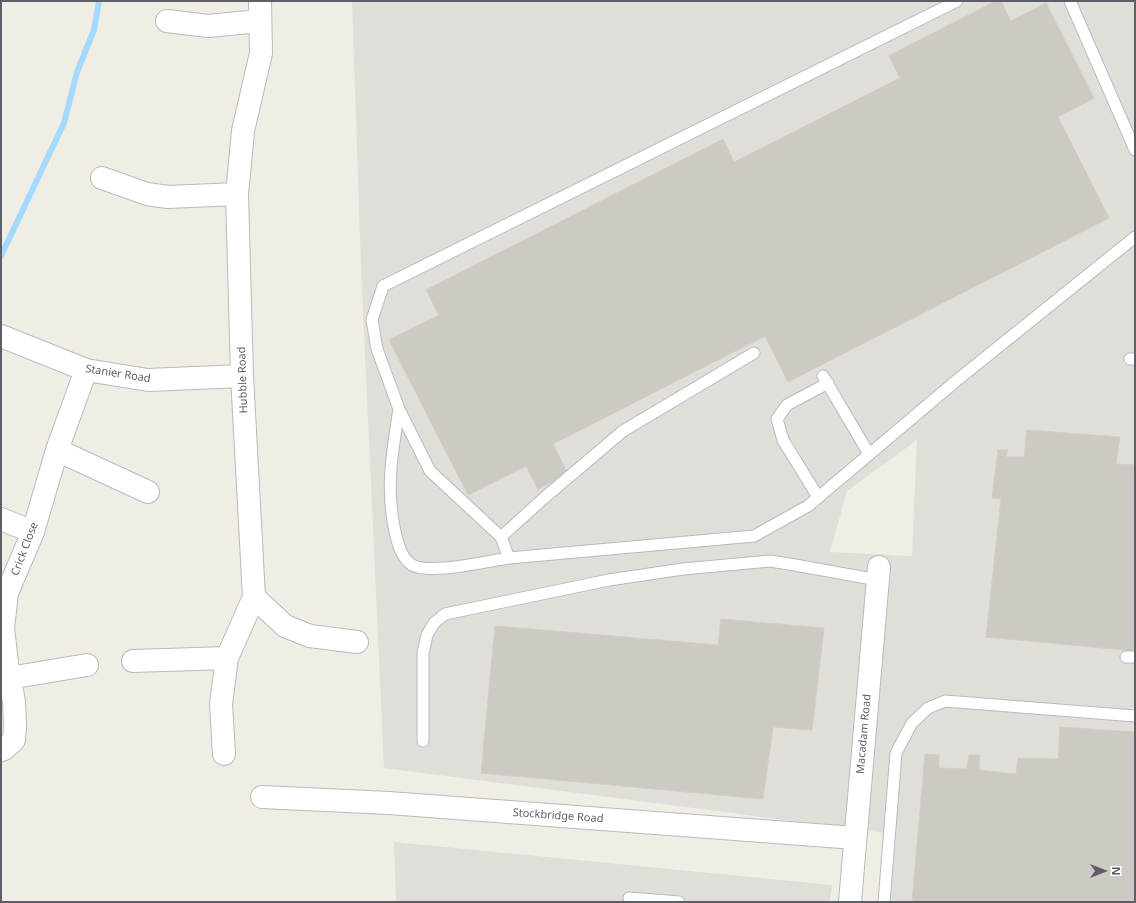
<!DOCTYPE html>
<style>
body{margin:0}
#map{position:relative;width:1136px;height:903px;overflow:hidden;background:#f0ede4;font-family:"Noto Sans",sans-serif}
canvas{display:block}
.frame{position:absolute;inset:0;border:2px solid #5c6066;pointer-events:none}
.north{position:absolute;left:1084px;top:851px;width:40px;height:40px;-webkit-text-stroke:3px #fff;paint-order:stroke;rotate:90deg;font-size:11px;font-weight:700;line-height:16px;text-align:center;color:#5c6066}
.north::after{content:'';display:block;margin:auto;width:14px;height:18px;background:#5c6066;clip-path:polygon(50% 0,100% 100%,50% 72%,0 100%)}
</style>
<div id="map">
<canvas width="1136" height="903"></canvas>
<div class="frame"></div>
<div class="north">N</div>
</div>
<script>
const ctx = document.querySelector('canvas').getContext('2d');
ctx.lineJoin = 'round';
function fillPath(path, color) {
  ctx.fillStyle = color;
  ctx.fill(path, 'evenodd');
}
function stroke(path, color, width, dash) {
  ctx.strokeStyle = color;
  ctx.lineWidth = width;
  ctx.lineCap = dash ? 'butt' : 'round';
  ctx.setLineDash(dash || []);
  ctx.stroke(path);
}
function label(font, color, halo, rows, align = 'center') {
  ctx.font = font + ' "Noto Sans",sans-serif';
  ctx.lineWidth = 4;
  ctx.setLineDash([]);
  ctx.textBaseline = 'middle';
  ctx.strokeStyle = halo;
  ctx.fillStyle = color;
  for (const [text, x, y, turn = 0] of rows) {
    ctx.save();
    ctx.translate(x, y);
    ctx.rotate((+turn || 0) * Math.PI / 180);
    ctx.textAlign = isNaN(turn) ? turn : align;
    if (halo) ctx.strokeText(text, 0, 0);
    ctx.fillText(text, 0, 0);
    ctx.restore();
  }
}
const industrial = new Path2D(`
 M352,1H1135V902H879L886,833L384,768L361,266ZM917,440L912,556L830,552L847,491Z
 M394,842L832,885L830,902H396Z`);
const stream = new Path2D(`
 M1,256L64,123L77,72L94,30L99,1`);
const building = new Path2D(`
 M996,1H1001L1011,21L1046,3L1094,98L1058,117L1109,218L788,382L765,336L553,444L568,474L538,489L526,466L468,495L389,340L439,315L426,290L723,139L734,162L900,78L889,56Z
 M1027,430L1120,437L1116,464L1135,465V651L986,637L1001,499L992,498L998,450H1008L1006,457H1024Z
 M721,619L824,628L812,730L773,727L763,799L481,773L495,626L718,645Z
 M1060,727L1135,732V902H912L925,754L939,755V768L967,769L969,755H980L979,770L1016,774L1018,758L1058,759Z`);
const lane = new Path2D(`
 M1070,1L1135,150
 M754,353L623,431L544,498L501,537L509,558L754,536L808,506L956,381L1135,237
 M1130,359H1135
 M823,376L869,454
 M399,409C392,453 385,491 396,536C399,547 402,558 412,565C430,575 488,561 509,558
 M818,497L783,440L777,419L787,405L828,383
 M501,537L430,471L399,409L377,349L372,320L383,286L957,1
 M1126,657H1135
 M423,741V653L427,635L434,623L445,614L609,580L683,569L770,561L795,565L878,580
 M629,898L679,902
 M884,902L896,753L912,723L928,708L945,701L1135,716`);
const street = new Path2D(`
 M167,21L208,26L260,21
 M102,178L147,194L168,197L237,194
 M1,336L86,370L148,380L242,376
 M57,450L148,492
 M1,519L33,532
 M254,597L285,626L310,636L357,642
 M133,661L227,658
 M9,678L87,665
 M1,750L4,749L14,740L15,726L14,702L7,663L3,628L7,593L33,532L57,450L86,370
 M224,754L221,704L227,658L254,597L242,376L237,194L243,131L261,53L260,1
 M262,797L389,803L855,838
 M850,902L879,567`);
const streetNames = [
 ["Stanier Road",118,374,9],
 ["Hubble Road",243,380,-92],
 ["Crick Close",25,549,-69],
 ["Macadam Road",864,734,-85],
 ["Stockbridge Road",558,816,4]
];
fillPath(industrial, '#e0ded8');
stroke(stream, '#a4daff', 6);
fillPath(building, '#cdc9c3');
stroke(building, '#d5cec1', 1);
stroke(lane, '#b6babf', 13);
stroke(street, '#b6babf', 24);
stroke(lane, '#fff', 11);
stroke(street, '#fff', 22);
label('11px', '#5c6066', '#fff', streetNames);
</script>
